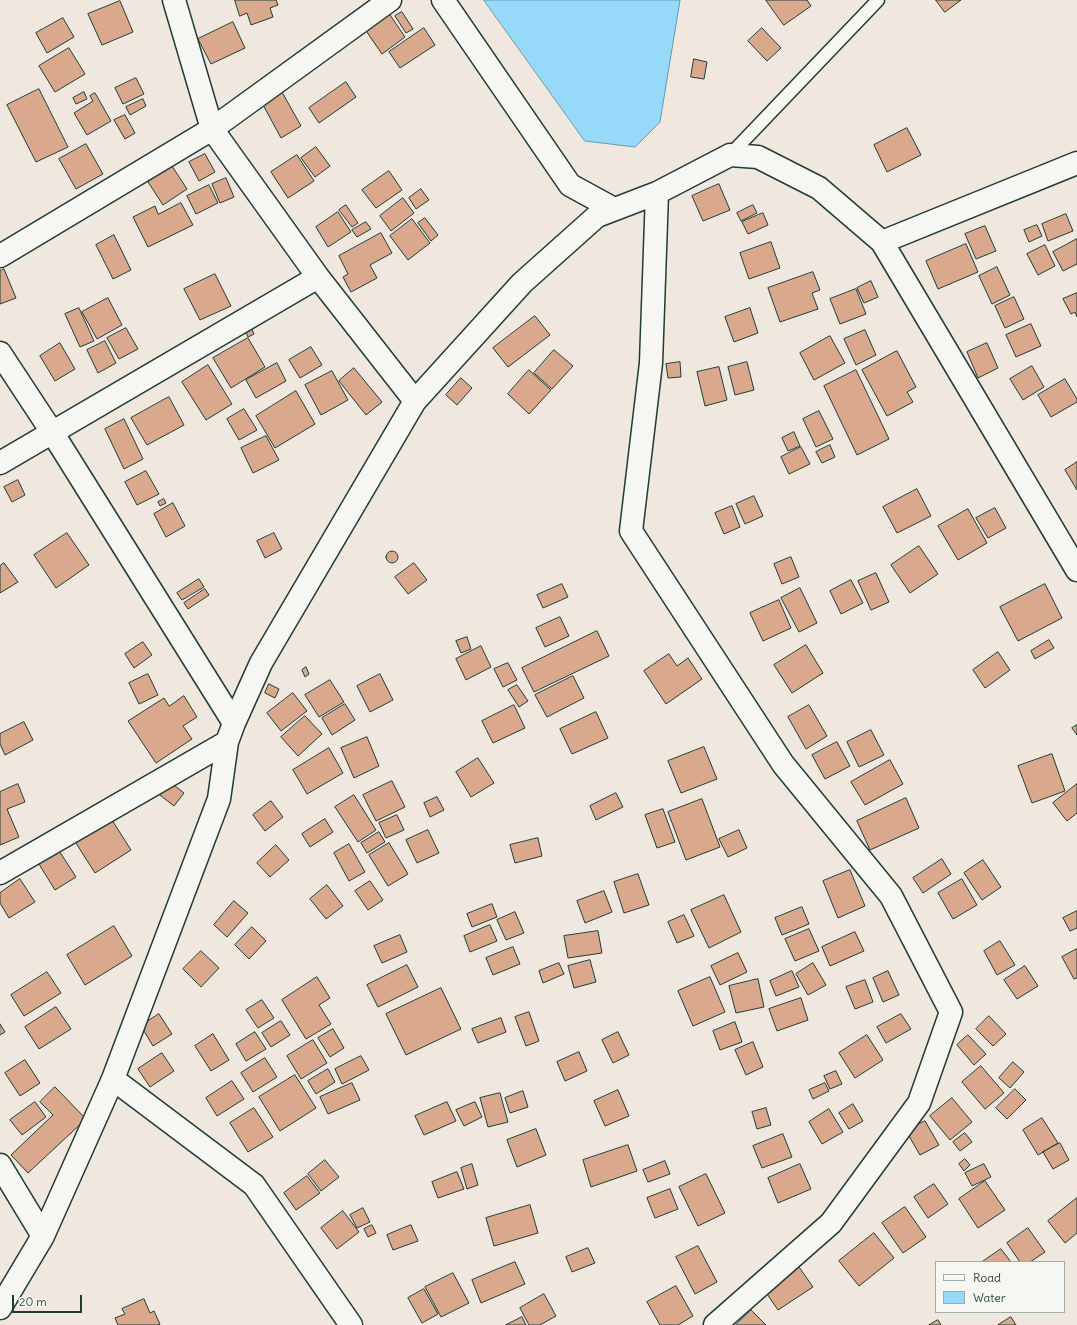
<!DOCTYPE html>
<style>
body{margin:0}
#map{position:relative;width:1077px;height:1325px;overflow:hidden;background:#f0e7de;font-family:Delius,sans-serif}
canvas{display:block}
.legend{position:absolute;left:935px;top:1261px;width:130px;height:52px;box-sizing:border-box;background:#f6f6f2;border:1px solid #a0aca6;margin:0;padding:5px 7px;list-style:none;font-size:12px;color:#1f3d34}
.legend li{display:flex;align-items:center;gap:8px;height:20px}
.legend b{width:20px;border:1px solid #a0aca6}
.scale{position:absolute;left:12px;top:1295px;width:70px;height:18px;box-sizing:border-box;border:2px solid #1f3d34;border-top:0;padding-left:5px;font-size:12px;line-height:14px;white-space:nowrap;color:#1f3d34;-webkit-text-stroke:3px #f6f6f2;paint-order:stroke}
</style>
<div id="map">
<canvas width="1077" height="1325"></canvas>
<ul class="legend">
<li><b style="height:5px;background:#f6f6f2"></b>Road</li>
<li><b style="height:11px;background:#96d9f8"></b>Water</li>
</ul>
<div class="scale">20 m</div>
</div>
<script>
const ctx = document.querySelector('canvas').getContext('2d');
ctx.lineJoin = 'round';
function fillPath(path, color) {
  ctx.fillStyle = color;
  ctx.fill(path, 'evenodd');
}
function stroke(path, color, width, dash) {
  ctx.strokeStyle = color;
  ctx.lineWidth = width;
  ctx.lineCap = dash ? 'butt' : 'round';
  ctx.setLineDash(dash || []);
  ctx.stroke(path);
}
const water = new Path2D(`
 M484,0H680L660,122L635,147L585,141Z`);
const building = new Path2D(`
 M235,0H276L278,5L270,8L273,17L251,25L247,13L240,16Z
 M766,0H807L811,6L784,25Z
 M936,0H961L945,12Z
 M120,1L133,32L102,45L88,14Z
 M386,9L405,37L382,54L362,25Z
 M402,12L413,29L406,33L395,16Z
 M63,18L74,37L47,53L36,33Z
 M233,22L245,48L211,64L198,39Z
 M424,28L435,45L400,68L389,52Z
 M762,28L781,48L767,61L748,41Z
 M69,48L85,74L55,92L39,66Z
 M694,59L707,62L704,79L691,77Z
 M136,78L144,94L123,104L115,88Z
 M346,82L356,97L319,123L309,108Z
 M39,89L68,147L36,162L7,105Z
 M84,92L87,99L76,104L73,98Z
 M282,92L301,126L281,138L262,103Z
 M95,93L111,121L87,135L74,113L93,101L90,96Z
 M143,99L146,106L130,115L126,107Z
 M125,115L135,133L125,139L114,120Z
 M907,128L921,155L887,172L874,145Z
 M86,144L103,174L76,189L59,159Z
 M316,147L330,166L315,177L301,158Z
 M205,154L215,172L199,181L189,162Z
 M297,155L314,181L288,198L271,172Z
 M172,166L187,189L163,205L148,182Z
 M389,171L402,190L376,208L362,190Z
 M226,178L234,197L220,203L212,184Z
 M719,184L730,210L703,221L692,196Z
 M209,185L218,203L196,214L187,196Z
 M421,189L429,200L416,209L409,198Z
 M403,198L414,213L391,231L380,216Z
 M181,203L193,225L148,247L133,217L155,206L158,214Z
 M346,205L358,223L352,227L339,210Z
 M753,205L757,213L741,221L737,213Z
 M338,212L351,232L328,247L316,227Z
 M763,213L768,225L748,234L742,222Z
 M1066,214L1073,231L1048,241L1042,224Z
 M425,218L438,235L431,241L418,223Z
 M412,219L430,243L408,260L390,236Z
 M366,222L371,229L357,237L352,230Z
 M1037,225L1042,236L1029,242L1024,230Z
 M985,226L996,251L976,259L965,234Z
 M381,233L392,253L370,265L377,278L351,292L343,277L348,274L339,256Z
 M114,235L131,270L113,279L96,245Z
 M1077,239V264L1063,271L1053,252Z
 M771,242L780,268L749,279L740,253Z
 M966,244L978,272L938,289L926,261Z
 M1045,245L1055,266L1038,275L1027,254Z
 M997,267L1010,295L992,304L979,276Z
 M4,269L16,298L0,304V271Z
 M813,272L820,290L812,293L818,309L780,322L768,288Z
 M215,274L231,306L200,320L184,289Z
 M871,281L878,297L864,303L857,288Z
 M856,289L866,314L840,324L830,299Z
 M1077,293V317L1075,312L1071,314L1063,299Z
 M1014,297L1024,319L1005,328L995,306Z
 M108,298L122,325L97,339L82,312Z
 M79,308L94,341L80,347L65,314Z
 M750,308L758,333L734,342L725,317Z
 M535,316L550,335L508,367L493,348Z
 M249,323L254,334L248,337L243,326Z
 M1031,324L1041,346L1016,357L1006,335Z
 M126,328L138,349L119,359L107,338Z
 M865,330L876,355L856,365L844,339Z
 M830,336L845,363L814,380L800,353Z
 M248,338L265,367L231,388L213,358Z
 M105,341L116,363L98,373L87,350Z
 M60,343L75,369L55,381L40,356Z
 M987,343L998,368L978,378L967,352Z
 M311,347L322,365L300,378L289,360Z
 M554,350L573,366L552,389L534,373Z
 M897,351L916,387L907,392L913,402L887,416L862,370Z
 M680,362L681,377L668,378L666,364Z
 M747,362L754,390L735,395L728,367Z
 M277,363L286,381L256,398L246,380Z
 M208,365L232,404L206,420L182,382Z
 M1032,366L1044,387L1023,400L1010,379Z
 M719,367L727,400L705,406L697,372Z
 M354,368L382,402L366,415L339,381Z
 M529,370L551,390L529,414L508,394Z
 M856,370L889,439L857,455L824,386Z
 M332,371L348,400L321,415L305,385Z
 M461,378L472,388L457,405L446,395Z
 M1065,379L1077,399V402L1051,417L1038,395Z
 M296,391L315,424L275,448L256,416Z
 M169,397L184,425L147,445L131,418Z
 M244,409L257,430L239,440L227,419Z
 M819,411L833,439L816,447L803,419Z
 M124,419L143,459L124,469L105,429Z
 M794,432L800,446L788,451L782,438Z
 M266,436L279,460L253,473L241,448Z
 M830,445L835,457L822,463L816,452Z
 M801,447L810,464L789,474L781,457Z
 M1077,462V490L1065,470Z
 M146,471L159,494L137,505L125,482Z
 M18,480L25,495L12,502L4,487Z
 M917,489L931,516L897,533L883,507Z
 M754,496L763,516L745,524L736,504Z
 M164,499L166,503L160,506L158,502Z
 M173,503L185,526L166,537L154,514Z
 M732,506L740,527L724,534L715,513Z
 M995,508L1006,528L988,538L976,518Z
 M968,509L987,543L958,560L938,526Z
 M67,533L89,565L56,588L34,555Z
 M274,533L282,549L265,558L257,541Z
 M919,546L938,574L910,593L891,565Z
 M386 557a6 6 0 1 1 12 0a6 6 0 1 1-12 0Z
 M791,557L799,577L782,584L774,564Z
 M4,563L18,582L0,593V566Z
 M414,563L427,580L408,594L395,577Z
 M876,573L889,602L871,610L858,581Z
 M199,579L204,587L182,600L177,593Z
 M851,580L863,603L841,614L830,591Z
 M562,584L568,597L543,608L537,595Z
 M1045,584L1062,618L1018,641L1000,607Z
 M800,588L817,623L799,632L781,598Z
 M205,589L209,595L188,609L184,603Z
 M779,600L791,628L763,641L750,613Z
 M560,617L569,636L545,647L536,628Z
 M597,631L609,656L534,692L522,668Z
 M467,637L471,649L461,653L456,641Z
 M1049,640L1054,648L1035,659L1031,651Z
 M143,642L152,655L134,668L125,654Z
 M806,645L823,673L792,693L774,665Z
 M481,646L491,667L466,680L456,659Z
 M998,652L1010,670L985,688L973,670Z
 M669,654L677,666L688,658L702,679L666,704L644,671Z
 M508,663L517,680L503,687L494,669Z
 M306,667L309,674L305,677L302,670Z
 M148,674L158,695L139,704L129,683Z
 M380,674L393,700L370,712L357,686Z
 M573,676L584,698L547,717L535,695Z
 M330,680L344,702L319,717L305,695Z
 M269,684L279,689L275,698L265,693Z
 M517,685L528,701L519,707L508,690Z
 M293,693L307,711L281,731L267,713Z
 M184,696L197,717L183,726L192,739L156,763L128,721L164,698L169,706Z
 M345,704L355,720L332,735L322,718Z
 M514,705L525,728L493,743L482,721Z
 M809,705L827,736L806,749L788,717Z
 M596,712L608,738L572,754L560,729Z
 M305,716L322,734L298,756L281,737Z
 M24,722L33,740L5,755L0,744V734Z
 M1077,725V735L1072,728Z
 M871,730L884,755L859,767L847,742Z
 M367,737L379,766L354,778L341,748Z
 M837,742L850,766L825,779L812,755Z
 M704,747L717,779L681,793L668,761Z
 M329,748L343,773L307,794L293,770Z
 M1052,754L1065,791L1032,803L1018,766Z
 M478,758L494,783L471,797L456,772Z
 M890,760L903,784L865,805L851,782Z
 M166,779L184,793L174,806L156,792Z
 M392,781L405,807L376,821L363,795Z
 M18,784L25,802L7,809L19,837L0,845V792Z
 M1077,784V813L1067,821L1053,803Z
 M616,793L623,807L596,820L590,806Z
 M354,795L376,830L358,842L335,807Z
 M437,797L444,810L430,817L424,803Z
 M906,798L919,828L870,850L857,821Z
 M702,799L720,847L686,860L668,812Z
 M271,801L283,817L265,831L253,815Z
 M663,809L675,842L657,848L645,815Z
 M397,815L404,830L386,838L379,823Z
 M110,817L131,850L95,873L74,840Z
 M325,819L333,832L310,847L302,834Z
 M428,830L439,853L417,863L406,840Z
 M739,830L747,848L728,857L719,839Z
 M379,832L385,842L367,853L361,843Z
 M538,838L542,856L515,863L510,845Z
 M54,843L76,877L55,890L34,856Z
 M389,843L408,874L388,886L369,855Z
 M349,844L365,872L349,881L334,853Z
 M276,845L289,860L270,877L257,863Z
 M942,859L951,874L923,893L913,878Z
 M983,860L1001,887L982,900L964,873Z
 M850,870L865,906L838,918L823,881Z
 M638,874L649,905L624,913L614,882Z
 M20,879L35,902L9,918L0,903V893Z
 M962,879L977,905L953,919L938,893Z
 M370,881L383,900L368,910L355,891Z
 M327,885L343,906L326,919L310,899Z
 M604,891L612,912L585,923L577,901Z
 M724,895L741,932L709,948L691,910Z
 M234,901L248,913L227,937L214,925Z
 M492,904L497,917L472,927L467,914Z
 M802,907L809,924L782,935L775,918Z
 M1077,911V928L1070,931L1063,918Z
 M515,912L524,933L506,940L497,920Z
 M684,915L694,936L677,943L668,922Z
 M490,925L497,941L470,952L464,936Z
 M114,926L132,956L85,985L67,955Z
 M252,927L266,941L249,959L235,945Z
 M809,929L819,951L795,961L785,939Z
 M598,931L602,953L568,958L564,936Z
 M855,932L864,951L830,966L822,947Z
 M400,935L407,952L382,963L374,946Z
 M1000,941L1015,965L997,975L984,951Z
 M513,947L520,964L493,975L486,958Z
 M1077,949V978L1074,979L1062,957Z
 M201,951L219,968L201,987L183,969Z
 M738,953L747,972L720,985L711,966Z
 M590,960L596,982L574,988L568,966Z
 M559,963L564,974L543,983L539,971Z
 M813,963L826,985L808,995L796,974Z
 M407,965L418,987L378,1007L367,985Z
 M1025,966L1038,986L1017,999L1004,980Z
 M792,971L799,987L776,996L770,981Z
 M888,971L899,995L883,1002L873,978Z
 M47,972L61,993L24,1016L11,995Z
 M317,977L330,998L319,1005L331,1024L306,1039L282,1000Z
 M710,977L725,1012L693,1026L678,991Z
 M758,979L764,1007L736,1013L729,986Z
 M865,980L873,1002L855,1009L846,987Z
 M441,988L461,1029L406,1055L386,1014Z
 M801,998L808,1020L777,1031L769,1009Z
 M262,1000L274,1018L258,1028L246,1010Z
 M56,1007L71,1029L39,1049L25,1027Z
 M529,1012L539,1041L526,1046L515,1017Z
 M159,1014L172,1034L153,1046L141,1026Z
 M901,1014L911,1029L886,1043L877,1027Z
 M989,1016L1006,1034L993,1046L976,1029Z
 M501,1018L506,1032L478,1043L472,1029Z
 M281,1021L290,1035L271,1047L262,1033Z
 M735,1022L742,1042L720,1050L713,1031Z
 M0,1024L5,1032L0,1035Z
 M333,1029L344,1048L330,1057L318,1038Z
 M255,1032L266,1049L246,1061L236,1044Z
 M618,1032L629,1055L613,1063L602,1040Z
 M213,1034L229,1060L211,1071L195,1046Z
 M867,1035L883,1060L855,1078L839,1053Z
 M968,1035L986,1054L974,1065L957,1045Z
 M313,1040L327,1063L301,1079L287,1056Z
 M753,1042L763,1067L746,1075L735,1050Z
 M579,1052L587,1071L565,1081L557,1062Z
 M162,1053L174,1071L150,1087L138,1069Z
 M361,1056L369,1070L342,1084L335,1069Z
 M265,1058L277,1077L253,1092L241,1073Z
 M25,1060L40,1083L20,1096L5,1073Z
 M1013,1062L1024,1072L1010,1088L999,1078Z
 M981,1066L1004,1093L985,1109L962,1082Z
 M328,1069L335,1082L316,1094L308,1081Z
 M836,1071L842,1084L830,1089L824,1076Z
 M295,1075L316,1108L280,1131L259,1097Z
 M232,1081L244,1099L217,1116L206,1098Z
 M352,1083L360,1100L328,1114L320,1097Z
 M825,1083L829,1091L813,1099L809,1090Z
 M55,1087L86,1119L28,1173L11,1155L53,1115L40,1102Z
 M1015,1089L1026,1100L1007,1119L996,1108Z
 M618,1090L629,1116L605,1126L594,1101Z
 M523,1091L528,1107L510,1113L505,1098Z
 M500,1093L508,1122L488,1127L480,1098Z
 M952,1098L972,1122L950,1140L930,1116Z
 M35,1102L46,1117L22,1135L10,1120Z
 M447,1102L456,1121L424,1135L415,1116Z
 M475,1102L482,1117L464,1126L456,1110Z
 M853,1104L863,1121L849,1129L839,1113Z
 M254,1108L273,1137L248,1152L230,1123Z
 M766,1108L771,1125L757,1129L752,1112Z
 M829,1109L843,1132L822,1144L809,1122Z
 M1042,1118L1058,1143L1038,1155L1023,1130Z
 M925,1121L939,1145L920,1155L906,1131Z
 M536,1129L546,1155L517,1167L507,1140Z
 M965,1133L972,1142L960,1151L953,1142Z
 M783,1134L792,1157L762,1168L753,1146Z
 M1060,1143L1069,1160L1053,1169L1043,1152Z
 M628,1145L637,1171L591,1187L583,1160Z
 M965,1159L970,1165L964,1171L959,1164Z
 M325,1160L339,1177L321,1191L308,1174Z
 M665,1161L670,1174L648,1182L643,1170Z
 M472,1164L478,1185L467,1189L461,1168Z
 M800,1164L811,1189L778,1203L768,1178Z
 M984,1164L991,1177L972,1186L965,1173Z
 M457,1172L464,1189L438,1198L432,1182Z
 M706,1174L725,1213L698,1226L679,1187Z
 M307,1176L320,1193L296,1210L284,1193Z
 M985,1181L1005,1210L978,1228L959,1199Z
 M934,1184L948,1204L928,1218L914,1197Z
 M670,1189L678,1209L655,1218L647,1198Z
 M1077,1198V1233L1065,1243L1048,1221Z
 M530,1205L538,1233L494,1246L486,1218Z
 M905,1207L926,1237L903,1253L882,1223Z
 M363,1208L370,1222L357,1228L350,1215Z
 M343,1211L359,1232L337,1249L321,1228Z
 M372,1225L376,1233L368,1237L364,1229Z
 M411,1225L418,1241L393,1250L387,1235Z
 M1028,1228L1045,1252L1030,1262H1020L1007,1243Z
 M874,1233L894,1258L859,1286L839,1261Z
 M698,1246L717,1282L695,1294L676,1257Z
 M588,1248L595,1263L572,1272L566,1257Z
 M1001,1249L1011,1262H982Z
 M515,1262L525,1284L481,1303L472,1280Z
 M799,1267L813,1287L778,1310L765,1291Z
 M453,1273L469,1303L441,1317L425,1287Z
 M676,1286L693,1316L678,1325H660L647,1302Z
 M424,1289L438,1314L422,1323L408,1298Z
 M544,1294L556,1316L540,1325H529L520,1308Z
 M144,1299L150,1313L154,1311L160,1324L157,1325H118L115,1318L125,1314L122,1309Z
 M751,1310L766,1325H736Z
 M522,1317L526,1325H506Z
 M1011,1317L1016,1325H998Z
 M938,1320L941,1325H929Z`);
const service = new Path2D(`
 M730,155L878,0`);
const minor = new Path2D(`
 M174,0L212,129L318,277L415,401
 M443,0L570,185L614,209
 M657,193L651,363L631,531L783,764L891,896L951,1012L919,1103L831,1223L715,1325
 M882,242L1077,163
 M0,256L212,129L390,0
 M0,353L52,432L234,723
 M0,463L318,277
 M0,873L227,742
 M113,1079L254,1185L351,1325
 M0,1165L43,1236
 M0,1308L43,1236L113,1079L219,799L227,742L234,723L261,663L415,401L522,283L597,216L657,193L730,155L758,157L819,188L882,242L1077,570`);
fillPath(water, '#96d9f8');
stroke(water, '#669baa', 1);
fillPath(building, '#daa98d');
stroke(building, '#1f3d34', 1);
stroke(service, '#1f3d34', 15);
stroke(minor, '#1f3d34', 25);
stroke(service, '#f6f6f2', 12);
stroke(minor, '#f6f6f2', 22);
</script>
